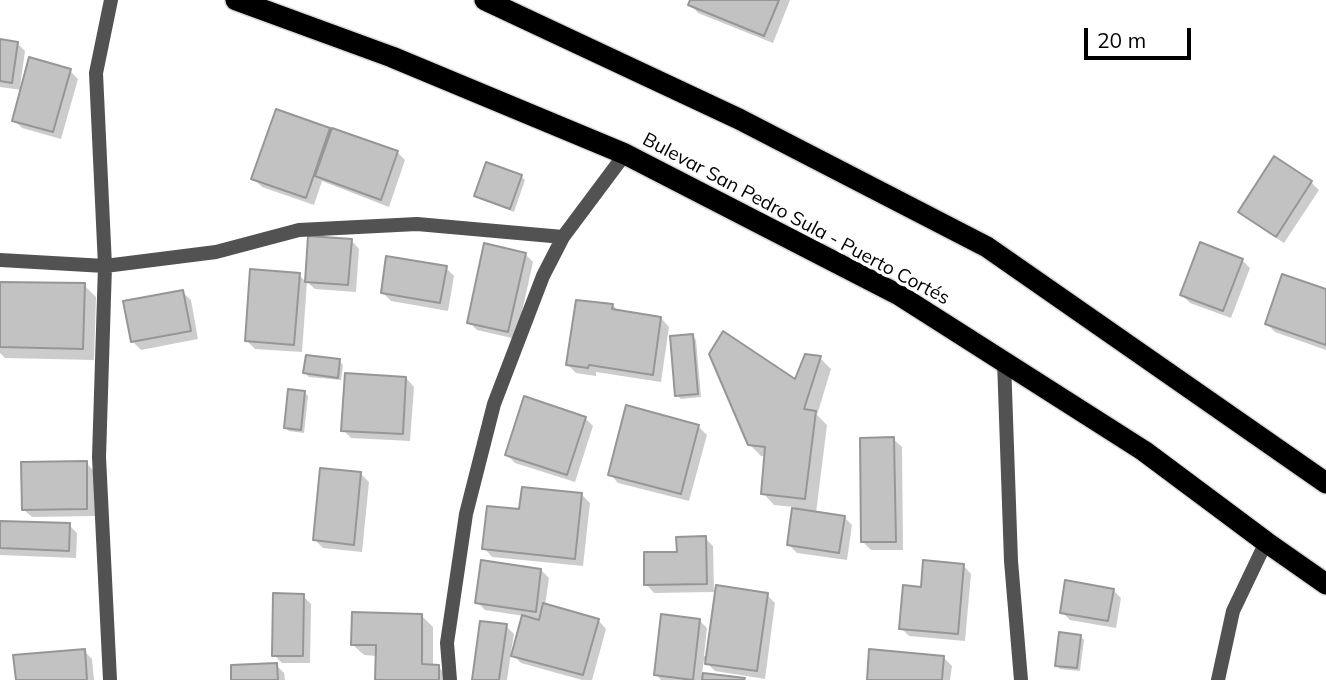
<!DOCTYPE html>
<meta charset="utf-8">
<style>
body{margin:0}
#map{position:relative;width:1326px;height:680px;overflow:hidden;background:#fff;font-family:Mulish,sans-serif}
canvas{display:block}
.scale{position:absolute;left:1084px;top:28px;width:107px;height:32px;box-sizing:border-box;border:4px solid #000;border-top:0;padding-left:9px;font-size:21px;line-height:24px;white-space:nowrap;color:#000;-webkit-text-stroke:5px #fff;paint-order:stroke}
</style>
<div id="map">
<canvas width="1326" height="680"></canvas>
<div class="scale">20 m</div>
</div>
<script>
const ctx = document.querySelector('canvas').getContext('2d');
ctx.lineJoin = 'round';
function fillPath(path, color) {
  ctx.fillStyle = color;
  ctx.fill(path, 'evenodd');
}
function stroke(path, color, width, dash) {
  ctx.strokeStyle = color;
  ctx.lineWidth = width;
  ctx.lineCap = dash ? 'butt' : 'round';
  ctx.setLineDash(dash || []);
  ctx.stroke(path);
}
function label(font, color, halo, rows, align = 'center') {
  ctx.font = font + ' Mulish,sans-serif';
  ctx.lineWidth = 7;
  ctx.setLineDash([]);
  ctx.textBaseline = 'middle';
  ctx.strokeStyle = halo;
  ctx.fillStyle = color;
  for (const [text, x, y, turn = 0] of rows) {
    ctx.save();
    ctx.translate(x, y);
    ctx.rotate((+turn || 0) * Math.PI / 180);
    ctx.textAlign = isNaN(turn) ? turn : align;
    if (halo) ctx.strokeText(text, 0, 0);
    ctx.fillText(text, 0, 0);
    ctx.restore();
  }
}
const shadow = new Path2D(`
 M692,0H790L773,43L698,13L690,4Z
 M0,41L17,43L25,51L20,87L70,71L78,79L61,139L22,128L14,120L22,90L0,87Z
 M329,130L332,133L397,152L405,160L389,207L322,181L314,205L262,187L254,179Z
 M521,176L525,180L514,212L480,199L476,196Z
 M1311,182L1319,190L1284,243L1249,220L1240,211Z
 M351,240L359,249L356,292L315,289L307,282L302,352L255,349L247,341L299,275L306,282Z
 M525,254L533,262L516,339L477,330L469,322Z
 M1242,260L1250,268L1231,318L1190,303L1182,295Z
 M446,268L454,276L448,311L391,301L383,293Z
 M0,283L84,285L96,297L94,360L5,358L0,353Z
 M1326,291V350L1275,332L1267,324Z
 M182,292L191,300L198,339L141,350L133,342Z
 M613,305L619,312L661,318L669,327L661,382L596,372V376L576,373L568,365Z
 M693,336L696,340L701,397L681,399L677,395Z
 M820,358L831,369L817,415L827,425L816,513L844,517L852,525L847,560L797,553L789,545L794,507L774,505L763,493L766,456H761L749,444L796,381Z
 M339,361L343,365L341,380L309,377L305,373Z
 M406,378L414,387L410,441L351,438L343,430Z
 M305,393L308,396L304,433L289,431L285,428Z
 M585,418L593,426L575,482L515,463L507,455Z
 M698,426L707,435L689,501L618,483L610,474Z
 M893,439L902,447L903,550H871L863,542Z
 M86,463L94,471L95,516L32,517L23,509Z
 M360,473L369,482L362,552L323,548L315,540Z
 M582,495L590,503L583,566L492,557L484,548L520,511Z
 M0,522L69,525L77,533L76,558L0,555Z
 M705,538L713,546L714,592L654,593L646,584Z
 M963,565L971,574L965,641L909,636L901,628Z
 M541,570L549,578L545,606L598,620L606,629L592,680H582L521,663L511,653L507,680H474L506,626L514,634L511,652H514L524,616L485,610L477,602Z
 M1113,590L1121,598L1116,628L1070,620L1062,612Z
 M767,595L775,603L765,679L715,671L704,660L702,674L743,680H661L656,674L699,620L707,628L704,656H707Z
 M303,596L311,604L310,663H282L274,655Z
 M422,616L433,627V666H438L450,680H377V656L364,655L352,644Z
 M1080,636L1084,640L1080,671L1060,669L1057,665Z
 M84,651L92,659L94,680H17Z
 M944,658L952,666L950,680H868Z
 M276,665L284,673L285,680H233Z`);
const building = new Path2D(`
 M690,0H779L764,36L688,5Z
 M0,39L18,42L12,83L0,81Z
 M29,57L71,69L53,132L12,121Z
 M276,109L330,128L306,198L251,179Z
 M332,128L398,151L381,200L315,176Z
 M1274,156L1312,181L1276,237L1238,212Z
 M486,162L522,175L510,209L474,196Z
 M308,236L352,239L348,285L305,282Z
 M1200,242L1243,259L1223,311L1180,295Z
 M484,243L526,253L508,332L467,323Z
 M386,256L447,266L440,303L381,293Z
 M250,269L300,273L294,345L245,341Z
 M1282,274L1326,289V345L1265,324Z
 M0,282L85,283L83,349L0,347Z
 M183,290L191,331L131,342L123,301Z
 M576,300L613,304L612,309L661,317L653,375L589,365L588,368L566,365Z
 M723,331L795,379L805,354L821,356L804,409L816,411L805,499L761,494L765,447L748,445L709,354Z
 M693,334L698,394L675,396L670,336Z
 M306,355L340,359L338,378L303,373Z
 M345,373L406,377L403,434L341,431Z
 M288,389L305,391L301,430L284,428Z
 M524,396L586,417L567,475L505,455Z
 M626,405L699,425L681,494L608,475Z
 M894,437L896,542H861L860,438Z
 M87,461V509L22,510L21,462Z
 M320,468L361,472L354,545L313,540Z
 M522,487L582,493L575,559L482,549L487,506L519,509Z
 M792,508L845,516L839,553L787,545Z
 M0,521L70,523L69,551L0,548Z
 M706,536L707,584L644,585V552H677L676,537Z
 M481,560L541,569L536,612L475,603Z
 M923,560L964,564L958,634L899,629L903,585L921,587Z
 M1065,580L1114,589L1108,621L1060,613Z
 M716,585L768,593L757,671L705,664Z
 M273,593L304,594L303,656H272Z
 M543,603L599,619L583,675L511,656L522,615L539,620Z
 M352,612L422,614V664L439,665V680H375L376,645H351Z
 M661,614L700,619L693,680L654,675Z
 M480,621L507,624L499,680H472Z
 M1059,632L1081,635L1077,668L1055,666Z
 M85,649L87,680H16L13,655Z
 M869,649L944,656L942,680H867Z
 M277,663L278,680H231V665Z
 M703,673L745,678L744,680H702Z`);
const street = new Path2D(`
 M0,260L105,266L216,252L299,230L417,224L563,237
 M1004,361L1011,561L1021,680
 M110,680L99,457L105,266L96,73L111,0
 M450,680L447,643L466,514L494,404L543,276L563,237L625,154
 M1218,680L1233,611L1266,542`);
const highway = new Path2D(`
 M236,0L392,57L625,154L899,295L1144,451L1266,542L1326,584
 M485,0L739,119L987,247L1326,483`);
const streetNames = [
 ["Bulevar San Pedro Sula - Puerto Cortés",796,219,28]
];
fillPath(shadow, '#0003');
fillPath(building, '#c2c2c2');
stroke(building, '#969696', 2);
stroke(highway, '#dbdbdb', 24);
stroke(street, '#525252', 14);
stroke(highway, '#000', 21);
label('19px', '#000', '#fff', streetNames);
</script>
